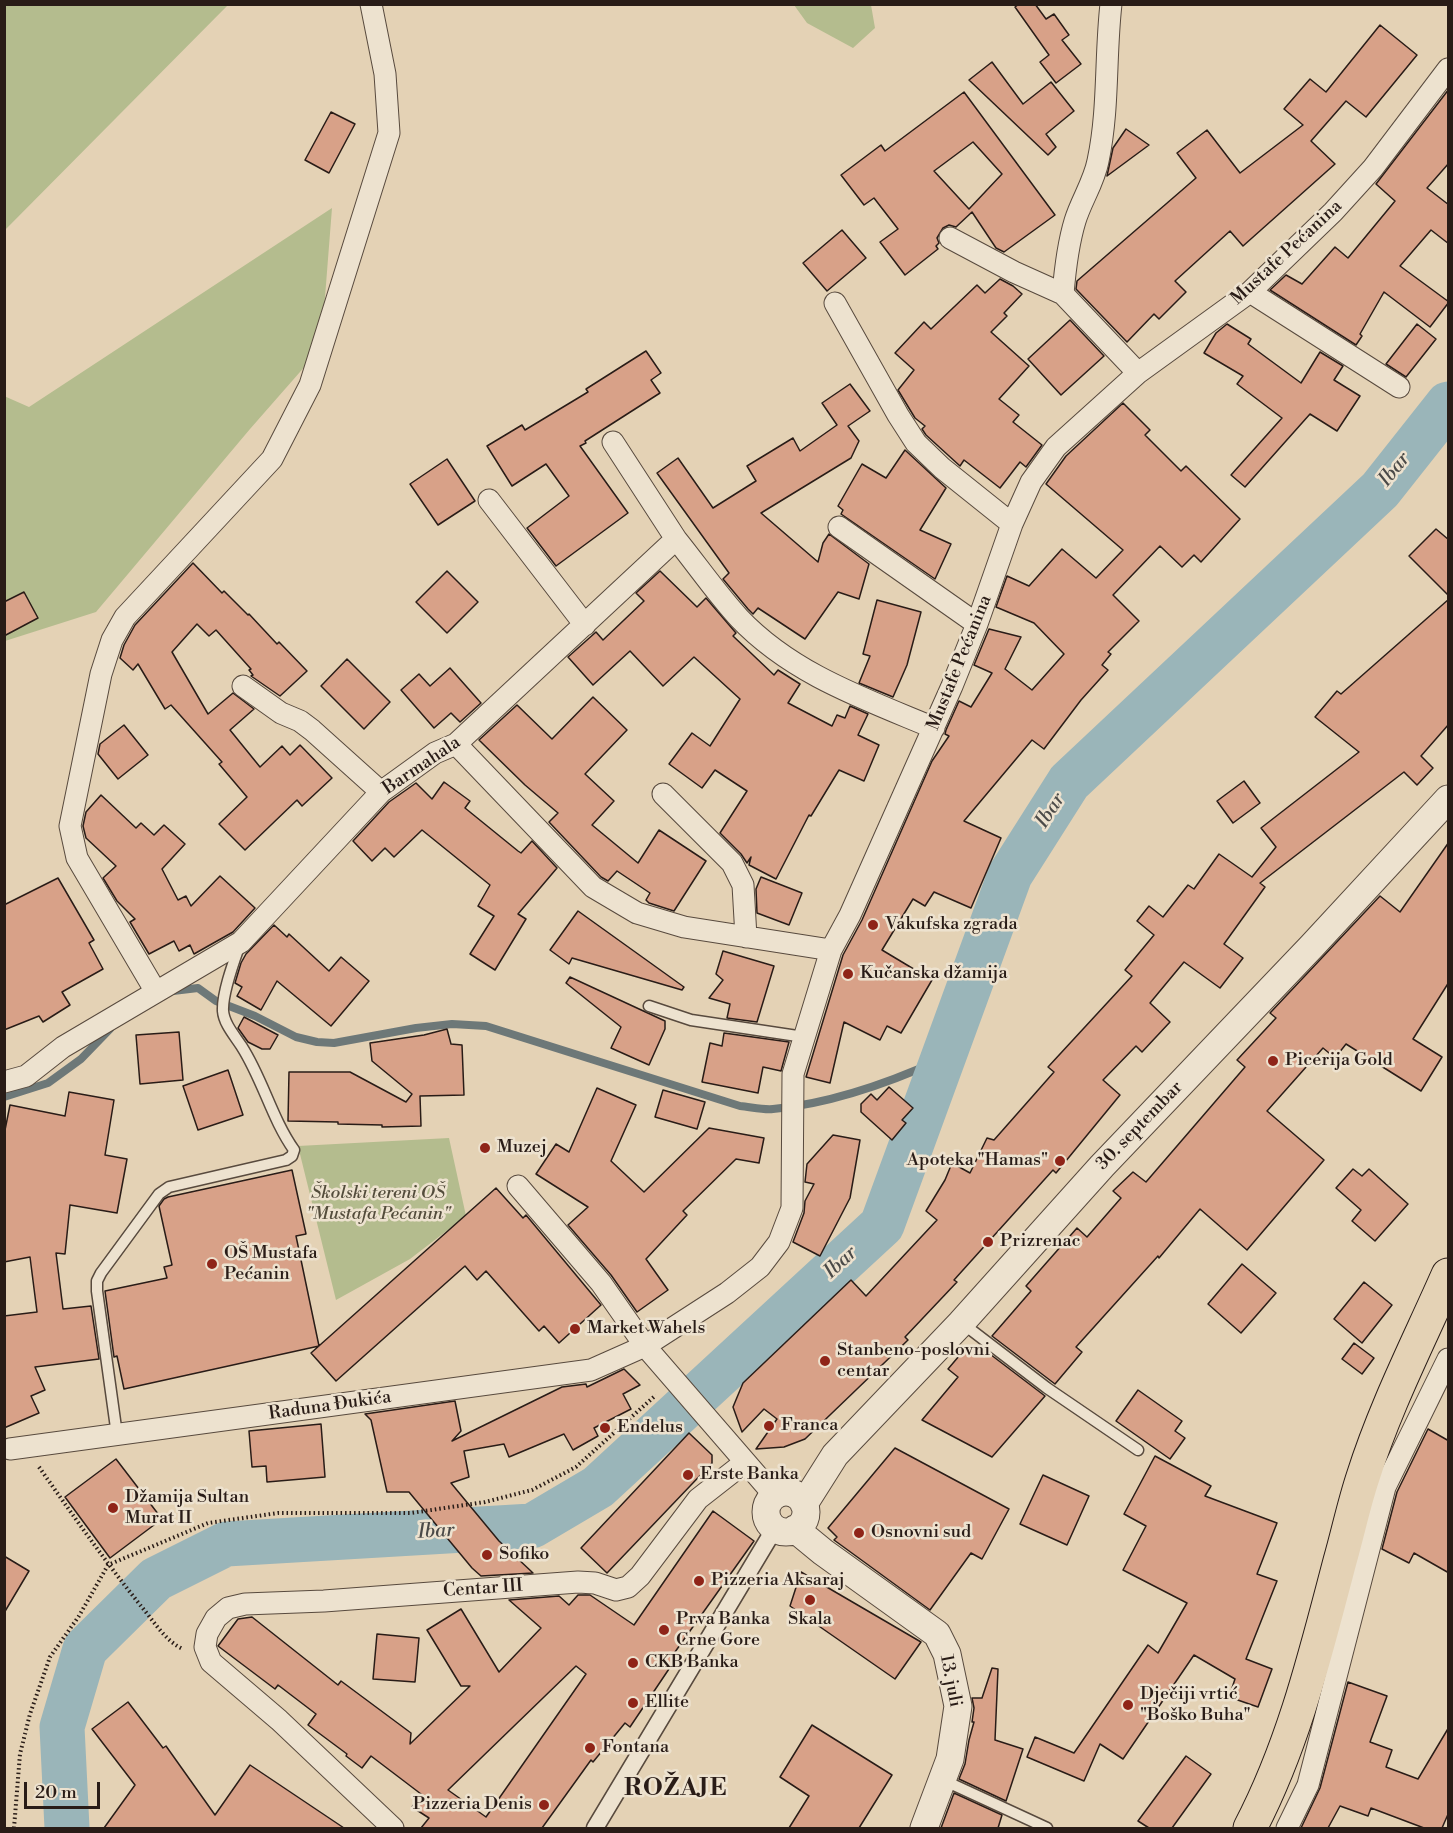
<!DOCTYPE html>
<meta charset="utf-8">
<style>
body{margin:0}
#map{position:relative;width:1453px;height:1833px;overflow:hidden;background:#e4d2b5;font-family:"Libre Bodoni",serif}
canvas{display:block}
.frame{position:absolute;inset:0;border:6px solid #291c17;pointer-events:none}
.scale{position:absolute;left:24px;top:1782px;width:76px;height:27px;box-sizing:border-box;border:3px solid #291c17;border-top:0;padding-left:8px;font-size:18px;line-height:21px;white-space:nowrap;color:#291c17;-webkit-text-stroke:4px #ede2cf;paint-order:stroke}
</style>
<div id="map">
<canvas width="1453" height="1833"></canvas>
<div class="frame"></div>
<div class="scale">20 m</div>
</div>
<script>
const ctx = document.querySelector('canvas').getContext('2d');
ctx.lineJoin = 'round';
function fillPath(path, color) {
  ctx.fillStyle = color;
  ctx.fill(path, 'evenodd');
}
function stroke(path, color, width, dash) {
  ctx.strokeStyle = color;
  ctx.lineWidth = width;
  ctx.lineCap = dash ? 'butt' : 'round';
  ctx.setLineDash(dash || []);
  ctx.stroke(path);
}
function label(font, color, halo, rows, align = 'center') {
  ctx.font = font + ' "Libre Bodoni",serif';
  ctx.lineWidth = 5;
  ctx.setLineDash([]);
  ctx.textBaseline = 'middle';
  ctx.strokeStyle = halo;
  ctx.fillStyle = color;
  for (const [text, x, y, turn = 0] of rows) {
    ctx.save();
    ctx.translate(x, y);
    ctx.rotate((+turn || 0) * Math.PI / 180);
    ctx.textAlign = isNaN(turn) ? turn : align;
    if (halo) ctx.strokeText(text, 0, 0);
    ctx.fillText(text, 0, 0);
    ctx.restore();
  }
}
const green = new Path2D(`
 M5,4L228,5L5,230L4,5Z
 M794,5H871L875,28L853,48L807,23Z
 M332,208L321,348L250,429L96,612L5,641L4,396L29,407Z
 M449,1138L466,1216L410,1259L336,1300L298,1146Z`);
const stream = new Path2D(`
 M173,991L198,988L216,1001L255,1016L296,1037L317,1042L334,1043L416,1028L452,1024L486,1026L740,1106C751,1107 763,1110 773,1109C829,1104 891,1082 942,1059
 M4,1097L48,1083L81,1059L110,1029`);
const river = new Path2D(`
 M67,1828L62,1727L85,1649L156,1579L226,1544L532,1526L598,1487L882,1225L1010,875L1069,782L1380,490L1448,404`);
const building = new Path2D(`
 M1019,4H1035L1046,19L1054,14L1069,35L1062,40L1081,64L1056,83L1040,62L1049,55L1015,7Z
 M1380,25L1417,55L1366,117L1346,101L1311,141L1335,164L1243,246L1230,231L1175,281L1186,292L1159,319L1154,314L1127,342L1076,289L1077,281L1196,178L1177,153L1207,130L1240,173L1303,125L1284,109L1310,79L1326,92Z
 M992,62L1023,104L1051,82L1074,111L1046,134L1056,147L1048,155L969,80Z
 M1449,89V163L1427,188L1449,205V244L1431,230L1400,266L1449,302L1430,327L1384,292L1360,334L1362,336L1356,345L1270,290L1286,275L1302,284L1335,247L1348,258L1395,201L1376,184Z
 M964,92L1055,215L1004,252L996,248L972,212L956,227L949,225L943,228L937,238L939,243L936,246L938,249L905,275L880,242L898,229L874,198L864,205L841,175L881,145L885,151ZM973,142L1002,174L969,209L934,171Z
 M331,112L355,124L329,173L305,160Z
 M1126,129L1149,145L1107,176L1113,148Z
 M842,230L866,258L827,291L803,263Z
 M1000,279L1013,286L1022,294L1004,313L1007,316L991,332L1029,366L999,399L1019,415L1013,422L1042,445L1026,467L1020,462L1000,488L964,460L960,466L926,435L922,429L925,426L915,418L898,390L914,370L895,353L924,322L931,329L977,285L985,293Z
 M1070,320L1104,356L1061,395L1028,359Z
 M1227,324L1251,339L1248,344L1301,383L1320,352L1343,366L1334,380L1360,396L1337,431L1310,414L1245,487L1231,475L1282,418L1237,384L1243,376L1204,353L1216,333Z
 M1417,324L1436,339L1406,377L1386,364Z
 M646,351L661,373L651,380L660,393L585,441L586,443L580,446L628,513L556,566L527,528L569,496L546,464L512,486L487,446L522,425L525,430L588,392L586,389Z
 M850,384L870,411L848,426L859,441L851,458L761,513L818,562L823,543L829,534L869,564L859,599L838,592L805,639L758,608L753,614L748,609L723,579L729,573L657,473L678,458L713,508L756,481L747,466L793,438L800,451L837,425L822,403Z
 M1123,403L1150,430L1145,435L1181,471L1186,466L1240,519L1201,562L1194,555L1182,567L1160,546L1113,595L1139,621L1108,652L1111,654L1102,665L1108,670L1081,700L1044,749L1032,740L964,821L1001,838L971,908L934,892L925,906L913,899L882,950L932,980L901,1033L887,1026L880,1040L844,1022L830,1083L806,1077L843,955L862,920L932,761L949,736L945,734L946,730L959,701L971,707L992,673L974,665L989,629L1021,637L1005,669L1032,690L1064,654L1034,623L996,607L1007,576L1029,586L1062,549L1096,578L1123,550L1046,484L1066,456Z
 M905,450L946,488L920,530L951,544L935,579L841,514L843,510L838,506L862,464L886,478Z
 M447,459L475,501L438,525L410,484Z
 M1436,529L1449,540V596L1409,556Z
 M193,563L222,593L224,591L248,615L249,614L277,644L279,642L307,671L280,696L251,676L253,675L249,670L251,669L216,630L209,636L197,624L172,652L208,714L233,693L254,709L230,730L260,767L282,746L290,755L300,745L332,778L302,806L297,800L245,850L219,824L247,797L219,764L222,762L171,705L165,709L138,664L133,670L120,658L124,645L135,625Z
 M447,571L478,602L447,633L416,602Z
 M660,571L697,607L706,598L736,633L733,636L774,675L778,670L800,684L788,703L832,726L837,715L845,718L850,706L868,714L858,735L879,745L864,781L839,770L811,816L809,815L776,879L749,865L751,857L747,863L741,854L720,833L747,791L715,770L702,788L669,764L692,733L710,746L740,699L694,657L663,686L630,651L593,685L568,657L596,632L603,640L644,601L636,593Z
 M24,592L38,618L4,636V602Z
 M1449,599V724L1421,756L1433,768L1417,785L1404,772L1260,883L1265,887L1224,944L1243,958L1220,988L1184,962L1150,1003L1170,1022L1142,1052L1136,1046L1103,1080L1120,1095L1056,1173L1053,1170L954,1280L957,1282L905,1337L908,1340L805,1439L784,1447L756,1449L777,1419L764,1409L742,1432L733,1407L743,1383L851,1280L866,1296L937,1220L926,1211L945,1180L952,1163L970,1173L987,1138L994,1140L1054,1072L1048,1067L1132,976L1125,970L1154,935L1137,921L1149,906L1163,917L1188,885L1194,889L1219,854L1252,877L1276,847L1261,828L1359,752L1315,717L1337,691L1341,694Z
 M877,600L921,612L907,665L893,697L859,683L870,656L863,654Z
 M347,659L390,702L364,729L321,686Z
 M450,668L481,703L460,722L451,713L434,728L401,690L419,674L430,686Z
 M593,697L627,730L585,774L614,801L592,825L638,863L659,830L706,861L674,911L649,903L646,900L650,893L617,871L608,881L601,877L549,822L558,813L525,785L479,740L517,705L552,739Z
 M124,725L148,755L118,779L98,754L100,744Z
 M1244,781L1260,803L1233,823L1217,801Z
 M444,782L470,801L465,808L518,851L521,853L532,841L557,868L518,914L526,919L495,970L470,954L494,916L478,906L490,885L422,830L394,857L385,848L372,861L353,841L389,802L416,783L432,799Z
 M101,795L136,828L141,823L154,835L164,825L185,844L162,869L178,900L186,896L191,906L220,876L255,908L233,932L194,954L190,945L179,951L174,941L149,954L130,922L135,919L117,901L103,878L116,866L86,838L83,826L86,812Z
 M1449,842V982L1413,1039L1442,1057L1421,1091L1346,1044L1335,1058L1323,1048L1267,1111L1324,1160L1247,1250L1200,1209L1159,1258L1158,1256L1076,1347L1082,1352L1055,1384L992,1336L1031,1291L1026,1286L1077,1228L1087,1237L1121,1198L1113,1191L1133,1172L1146,1182L1245,1067L1237,1060L1276,1018L1270,1013L1380,896L1400,912Z
 M761,877L802,893L789,925L757,913L756,889Z
 M58,878L94,940L89,943L103,969L62,992L70,1005L43,1022L39,1016L4,1030V905Z
 M578,911L684,987L682,990L572,958L569,964L550,950Z
 M274,925L287,937L289,934L329,971L341,957L369,981L331,1026L277,981L261,1010L237,996L242,987L235,983L241,963L246,954Z
 M723,951L774,966L757,1022L727,1018L730,1004L709,998L723,980L716,974Z
 M570,977L665,1021V1029L649,1065L611,1048L621,1027L566,983Z
 M244,1017L278,1035L270,1049H262L248,1042L238,1028Z
 M447,1029L451,1044L462,1045L464,1095L420,1096L421,1126L382,1127V1125L338,1124V1122L288,1121L289,1072H350L406,1102L412,1094L372,1061L370,1043L424,1035Z
 M179,1032L183,1080L140,1084L136,1035Z
 M724,1033L789,1042L781,1071L763,1067L758,1093L702,1082L710,1043L722,1046Z
 M228,1070L243,1115L198,1130L183,1086Z
 M889,1087L913,1108L902,1120L906,1123L892,1140L861,1112V1104L871,1094L877,1100Z
 M597,1088L636,1105L611,1161L644,1192L709,1128L764,1138L759,1163L736,1159L683,1211L687,1215L646,1259L668,1290L637,1312L611,1275L568,1225L588,1207L536,1174L556,1144L569,1152Z
 M663,1090L705,1102L697,1129L655,1117Z
 M69,1092L114,1100L105,1155L127,1159L117,1213L70,1205L65,1254L56,1253L63,1309L91,1306L99,1359L35,1367L45,1390L31,1396L39,1413L4,1428V1316L37,1312L30,1257L4,1262V1135L10,1105L65,1116Z
 M833,1135L860,1140L850,1198L820,1256L793,1242L804,1213L805,1201L814,1184L805,1182L807,1164Z
 M1353,1169L1362,1176L1369,1169L1408,1204L1375,1241L1352,1221L1361,1210L1336,1188Z
 M292,1170L306,1234L296,1236L319,1346L124,1389L117,1356L114,1357L105,1291L167,1278L164,1267L172,1265L159,1206L164,1199L168,1197Z
 M496,1188L523,1218L526,1215L601,1305L559,1343L544,1326L539,1331L486,1271L477,1280L465,1266L336,1381L311,1353Z
 M1242,1264L1276,1293L1241,1333L1208,1304Z
 M1364,1282L1392,1305L1362,1343L1334,1319Z
 M1354,1343L1374,1358L1362,1374L1342,1359Z
 M982,1348L1045,1396L992,1457L922,1420L958,1377L948,1369L965,1349L974,1356Z
 M624,1369L640,1385L623,1394L631,1409L594,1428L598,1436L573,1450L564,1434L509,1457L504,1444L464,1451L469,1477L451,1483L499,1541L533,1573L481,1576L472,1568L409,1492H387L371,1420L365,1414L455,1401L461,1431L452,1441L562,1387L586,1384L587,1387Z
 M1138,1390L1182,1421L1175,1431L1185,1438L1170,1459L1116,1421Z
 M321,1424L325,1477L267,1482L266,1466L252,1467L249,1431Z
 M1428,1429L1449,1441V1573L1414,1553L1409,1563L1382,1549L1397,1492Z
 M689,1433L712,1455V1463L607,1573L581,1548Z
 M895,1448L1009,1509L982,1559L971,1553L930,1610L834,1540L837,1537L828,1528Z
 M1155,1456L1211,1486L1205,1496L1277,1523L1257,1574L1277,1581L1246,1659L1272,1669L1258,1707L1229,1697L1235,1679L1194,1655L1123,1759L1100,1744L1084,1781L1027,1757L1035,1737L1074,1753L1148,1645L1158,1653L1187,1603L1123,1570L1146,1526L1124,1514Z
 M116,1459L162,1519L110,1558L65,1497Z
 M1043,1475L1089,1496L1067,1545L1020,1524Z
 M713,1511L754,1541L675,1652L679,1654L630,1727L625,1723L593,1762L591,1760L542,1828H421L429,1818L412,1807L421,1794L371,1756L362,1768L346,1756L347,1754L308,1725L316,1714L278,1685L275,1689L218,1646L238,1619L252,1617L338,1685L341,1681L411,1733L410,1744L470,1686H461L427,1630L461,1609L499,1672L541,1628L509,1600L559,1596L569,1605L578,1595H590L634,1625ZM576,1666L586,1674L486,1817L448,1790Z
 M4,1556L29,1571L4,1613Z
 M801,1572L921,1642L895,1679L790,1606Z
 M377,1634L419,1638L415,1682L373,1679Z
 M992,1668L998,1669L995,1740L1023,1749L1006,1801L959,1779L965,1764L969,1740L974,1722H972L974,1708L972,1698H982Z
 M1348,1682L1387,1696L1370,1742L1392,1750L1386,1767L1418,1779L1449,1727V1812L1442,1828H1424L1371,1808L1368,1816L1340,1806L1328,1828H1301L1320,1788Z
 M128,1702L163,1748L166,1746L215,1815L250,1765L344,1828H104L135,1785L92,1729Z
 M812,1725L892,1775L859,1828H789L809,1796L780,1777Z
 M1186,1756L1211,1774L1172,1828H1149L1138,1821Z
 M954,1793L1002,1815L998,1828H941Z`);
const path = new Path2D(`
 M39,1467C72,1514 105,1561 141,1606C153,1620 165,1641 183,1649
 M14,1828L20,1754L30,1714L50,1657L79,1616L108,1565L208,1523L278,1513H411L485,1502L532,1490L576,1467L656,1395`);
const service = new Path2D(`
 M649,1006L691,1020L804,1037
 M962,1323L1047,1388L1138,1450
 M117,1435L97,1291V1281L101,1273L159,1194L169,1187L286,1160L292,1156L294,1150C272,1119 263,1080 242,1047C235,1036 224,1024 223,1011C222,993 234,961 240,944
 M943,1780L1047,1828`);
const pedestrian = new Path2D(`
 M595,1828L775,1528`);
const minor = new Path2D(`
 M1111,4C1105,57 1109,109 1098,161C1094,182 1081,201 1075,221C1068,244 1065,270 1063,294L1138,373
 M950,238L1014,272L1063,294
 M1250,292L1399,387
 M835,303L898,415L916,443L942,468L1012,524
 M489,500L585,625
 M839,527L977,624
 M676,539C697,565 717,594 739,618C792,674 865,699 934,728
 M243,686L281,713L300,721L312,730L381,792
 M456,744L593,887L637,913L684,927L831,950
 M663,794L732,863L743,885L746,937
 M156,992L77,858L70,826L101,674L112,640L125,617L272,459L310,385L389,133L385,74L371,4
 M4,1082L26,1076L63,1047L241,942L381,792L435,753L456,744L676,539L613,442
 M518,1186L601,1283L645,1346L774,1495
 M10,1449L591,1370L645,1346L727,1293L760,1267L779,1242L792,1208L793,1074L831,950L850,915L952,686L977,624L1012,524L1031,482L1056,447L1138,373L1250,292L1333,212L1373,168L1448,69
 M393,1828L279,1720L211,1662L205,1647L207,1634L216,1618L228,1608L245,1604L324,1601L578,1582L595,1583L616,1590L628,1587L640,1576L698,1499L744,1463
 M1287,1828L1308,1785L1385,1487L1448,1359`);
const tertiary = new Path2D(`
 M766 1512a20 20 0 1 1 40 0a20 20 0 1 1-40 0Z
 M804,1504L835,1455L961,1323L1102,1166L1312,946L1448,799
 M795,1529L823,1552L937,1634L947,1654L958,1706L950,1759L924,1828`);
const primary = new Path2D(`
 M1250,1828C1294,1744 1316,1652 1340,1561C1348,1533 1354,1504 1363,1477C1385,1407 1419,1341 1448,1275`);
const markers = [
 [873,925,6,"#8f2418"],
 [848,974,6,"#8f2418"],
 [1273,1061,6,"#8f2418"],
 [485,1148,6,"#8f2418"],
 [1060,1161,6,"#8f2418"],
 [988,1242,6,"#8f2418"],
 [212,1264,6,"#8f2418"],
 [575,1329,6,"#8f2418"],
 [825,1361,6,"#8f2418"],
 [769,1426,6,"#8f2418"],
 [605,1428,6,"#8f2418"],
 [688,1475,6,"#8f2418"],
 [113,1508,6,"#8f2418"],
 [859,1533,6,"#8f2418"],
 [487,1555,6,"#8f2418"],
 [699,1581,6,"#8f2418"],
 [810,1600,6,"#8f2418"],
 [664,1630,6,"#8f2418"],
 [633,1663,6,"#8f2418"],
 [633,1703,6,"#8f2418"],
 [1128,1705,6,"#8f2418"],
 [590,1748,6,"#8f2418"],
 [544,1805,6,"#8f2418"]
];
const streetNames = [
 ["Mustafe Pećanina",1287,253,-43],
 ["Mustafe Pećanina",960,663,-68],
 ["Barmahala",422,766,-34],
 ["30. septembar",1140,1126,-46],
 ["Raduna Ðukića",330,1406,-8],
 ["Centar III",483,1589,-4],
 ["13. juli",950,1681,79]
];
const poiNames = [
 ["Vakufska zgrada",885,925],
 ["Kučanska džamija",860,974],
 ["Picerija Gold",1285,1061],
 ["Muzej",497,1148],
 ["Apoteka \"Hamas\"",1048,1161,"right"],
 ["Prizrenac",1000,1242],
 ["OŠ Mustafa",224,1254],
 ["Pećanin",224,1275],
 ["Market Wahels",587,1329],
 ["Stanbeno-poslovni",837,1351],
 ["centar",837,1372],
 ["Franca",781,1426],
 ["Endelus",617,1428],
 ["Erste Banka",700,1475],
 ["Džamija Sultan",125,1498],
 ["Murat II",125,1519],
 ["Osnovni sud",871,1533],
 ["Sofiko",499,1555],
 ["Pizzeria Aksaraj",711,1581],
 ["Prva Banka",676,1620],
 ["Crne Gore",676,1641],
 ["Skala",810,1620,"center"],
 ["CKB Banka",645,1663],
 ["Dječiji vrtić",1140,1695],
 ["\"Boško Buha\"",1140,1716],
 ["Ellite",645,1703],
 ["Fontana",602,1748],
 ["Pizzeria Denis",532,1805,"right"]
];
const parkNames = [
 ["Školski tereni OŠ",378,1194],
 ["\"Mustafa Pećanin\"",378,1215]
];
const waterNames = [
 ["Ibar",1395,470,-51],
 ["Ibar",1051,811,-57],
 ["Ibar",841,1263,-43],
 ["Ibar",436,1532,-3]
];
const districtNames = [
 ["ROŽAJE",676,1789]
];
fillPath(green, '#b4bc8e');
stroke(stream, '#6d7878', 8);
stroke(river, '#9ab5b9', 45);
fillPath(building, '#d8a188');
stroke(building, '#291c17', 1.5);
stroke(service, '#584a3e', 13);
stroke(pedestrian, '#584a3e', 19);
stroke(minor, '#584a3e', 23);
stroke(tertiary, '#584a3e', 29);
stroke(primary, '#291c17', 35);
stroke(path, '#291c17', 4, [1.5, 3]);
stroke(service, '#ede2cf', 10);
stroke(pedestrian, '#ede2cf', 16);
stroke(minor, '#ede2cf', 21);
stroke(tertiary, '#ede2cf', 27);
stroke(primary, '#e4d2b5', 33);
for (const [x, y, r, color] of markers) {
  const dot = new Path2D();
  dot.arc(x, y, r, 0, 2 * Math.PI);
  ctx.fillStyle = color;
  ctx.fill(dot);
  stroke(dot, '#ede2cf', 2);
}
label('18px', '#291c17', '#ede2cf', streetNames);
label('18px', '#291c17', '#ede2cf', poiNames, 'left');
label('italic 18px', '#534c3b', '#ede2cf', parkNames);
label('italic 20px', '#4b4a48', '#ede2cf', waterNames);
ctx.letterSpacing = '1.5px';
label('bold 24px', '#291c17', '#ede2cf', districtNames);
ctx.letterSpacing = '0px';
</script>
